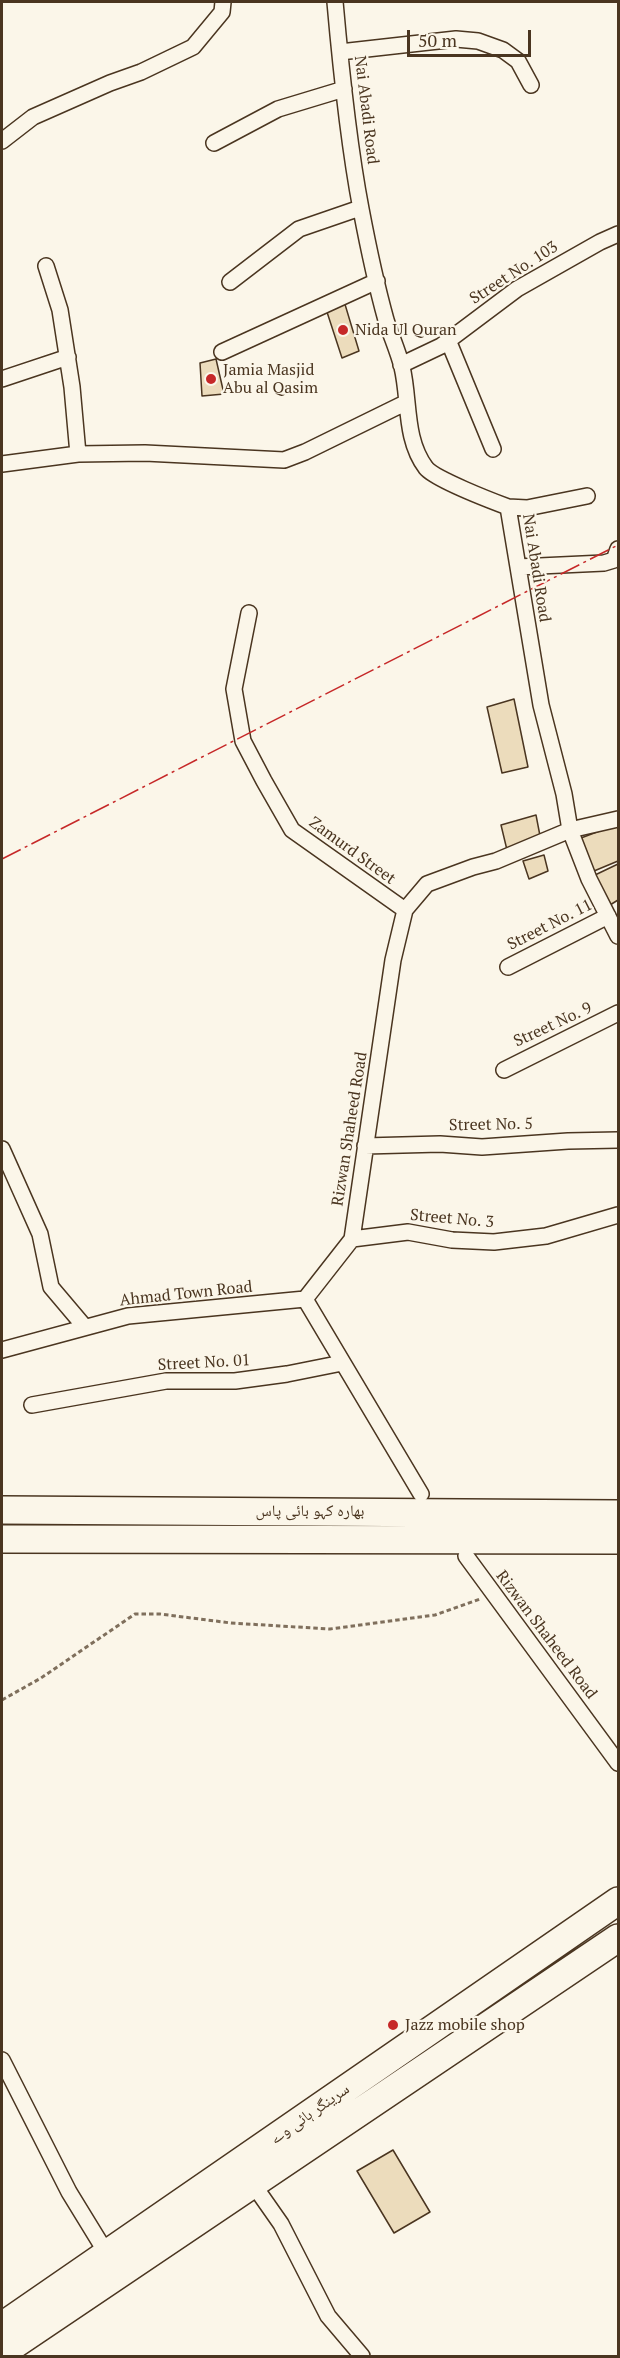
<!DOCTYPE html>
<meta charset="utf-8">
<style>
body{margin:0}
#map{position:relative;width:620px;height:2358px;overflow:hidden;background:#fbf6e9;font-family:"PT Serif",serif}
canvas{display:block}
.frame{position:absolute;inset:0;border:3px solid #4a3520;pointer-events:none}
.scale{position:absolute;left:407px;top:30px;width:124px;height:27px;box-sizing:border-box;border:3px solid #4a3520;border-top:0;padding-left:8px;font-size:18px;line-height:21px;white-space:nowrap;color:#4a3520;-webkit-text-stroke:4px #fbf6e9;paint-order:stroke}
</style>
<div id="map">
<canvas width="620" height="2358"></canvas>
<div class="frame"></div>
<div class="scale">50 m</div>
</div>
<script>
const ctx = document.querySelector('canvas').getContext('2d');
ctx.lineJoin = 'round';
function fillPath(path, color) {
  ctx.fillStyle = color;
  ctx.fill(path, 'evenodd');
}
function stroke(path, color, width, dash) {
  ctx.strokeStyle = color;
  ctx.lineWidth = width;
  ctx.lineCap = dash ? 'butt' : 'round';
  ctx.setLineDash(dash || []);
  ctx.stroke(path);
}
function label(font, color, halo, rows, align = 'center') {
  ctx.font = font + ' "PT Serif","Noto Naskh Arabic",serif';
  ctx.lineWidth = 4.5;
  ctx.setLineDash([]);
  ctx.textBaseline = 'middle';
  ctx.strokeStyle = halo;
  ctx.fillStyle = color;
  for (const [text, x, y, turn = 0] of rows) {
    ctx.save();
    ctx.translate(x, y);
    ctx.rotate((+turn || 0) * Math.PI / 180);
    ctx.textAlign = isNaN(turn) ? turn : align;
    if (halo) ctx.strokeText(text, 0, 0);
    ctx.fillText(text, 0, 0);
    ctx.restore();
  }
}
const building = new Path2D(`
 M344,301L359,351L342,358L326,309Z
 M216,359L224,394L202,396L200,363Z
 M514,699L528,767L502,773L487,707Z
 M536,815L541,841L507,850L501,825Z
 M618,824V861L594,871L581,838Z
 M544,855L548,871L529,879L523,861Z
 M618,864V900L610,905L595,875Z
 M393,2150L430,2212L394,2233L357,2171Z`);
const path = new Path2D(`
 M2,1700L41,1678L135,1614H160L231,1623L330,1629L435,1615L480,1599`);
const street = new Path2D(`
 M335,2C341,70 348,141 361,209C368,246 376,284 386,320C391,336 398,351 402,367C410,400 404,439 426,468C435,479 492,501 508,507L541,705L564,794L570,830L589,879L618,936
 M340,52L456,39L478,41L503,50L518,61L531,85
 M2,141L33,117L110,83L141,72L193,47L222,12L223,2
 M214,143L278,109L344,89
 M46,266L60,310L72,387L78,454
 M230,282L299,229L360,208
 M448,340L493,449
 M222,352L377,281
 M401,365L441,346L517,289L600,242L618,234
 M2,379L68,357
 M2,464L78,454L145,453L284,460L305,452L405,403
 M508,507L527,508L587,496
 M518,567L604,563L614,560L618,549
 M249,613L234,689L243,741L264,781L292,830L405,910
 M508,967L608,916
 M504,1070L618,1013
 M365,1146L440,1144L482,1147L568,1141L618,1140
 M2,1149L40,1234L51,1287L84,1326
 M352,1239L408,1232L452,1240L494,1242L546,1236L618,1215
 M2,1350L128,1316L305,1299
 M32,1405L166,1381H235L287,1374L342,1363
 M421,1494L305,1299L352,1239L393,960L405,910L427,884L473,867L496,861L570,830L618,819
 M466,1556L618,1763
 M2,2060L69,2192L107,2254
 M253,2184L281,2224L328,2316L362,2356`);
const highway = new Path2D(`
 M2,1510L618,1514
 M2,1539L618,1540
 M2,2326L618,1901
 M2,2353L618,1938`);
const power = new Path2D(`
 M2,859L618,545`);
const markers = [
 [343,330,6,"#c62828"],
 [211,379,6,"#c62828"],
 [393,2025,6,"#c62828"]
];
const streetNames = [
 ["Nai Abadi Road",366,110,83],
 ["Street No. 103",514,273,-33],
 ["Nai Abadi Road",536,568,81],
 ["Zamurd Street",352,851,36],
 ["Street No. 11",550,925,-27],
 ["Street No. 9",553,1025,-25],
 ["Street No. 5",491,1125,-1],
 ["Rizwan Shaheed Road",350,1129,-81],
 ["Street No. 3",452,1219,5],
 ["Ahmad Town Road",186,1294,-6],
 ["Street No. 01",204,1363,-3],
 ["بھارہ کہو بائی پاس",310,1511],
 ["Rizwan Shaheed Road",546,1635,53],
 ["سرینگر ہائی وے",310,2114,-35]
];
const poiNames = [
 ["Nida Ul Quran",355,330],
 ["Jamia Masjid",223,370],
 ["Abu al Qasim",223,388],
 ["Jazz mobile shop",405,2025]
];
fillPath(building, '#ecdcbc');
stroke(building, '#4a3520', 1.5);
stroke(street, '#4a3520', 18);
stroke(highway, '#4a3520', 30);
stroke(path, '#7f6f5c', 3, [4.5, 3]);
stroke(street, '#fbf6e9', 15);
stroke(highway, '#fbf6e9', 27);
stroke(power, '#c62828', 1.5, [21, 4.5, 3, 4.5]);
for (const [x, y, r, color] of markers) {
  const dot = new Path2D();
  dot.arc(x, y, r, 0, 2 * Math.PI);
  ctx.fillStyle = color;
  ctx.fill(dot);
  stroke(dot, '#fbf6e9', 2);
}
label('16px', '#4a3520', '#fbf6e9', streetNames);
label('16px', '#4a3520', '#fbf6e9', poiNames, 'left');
</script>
